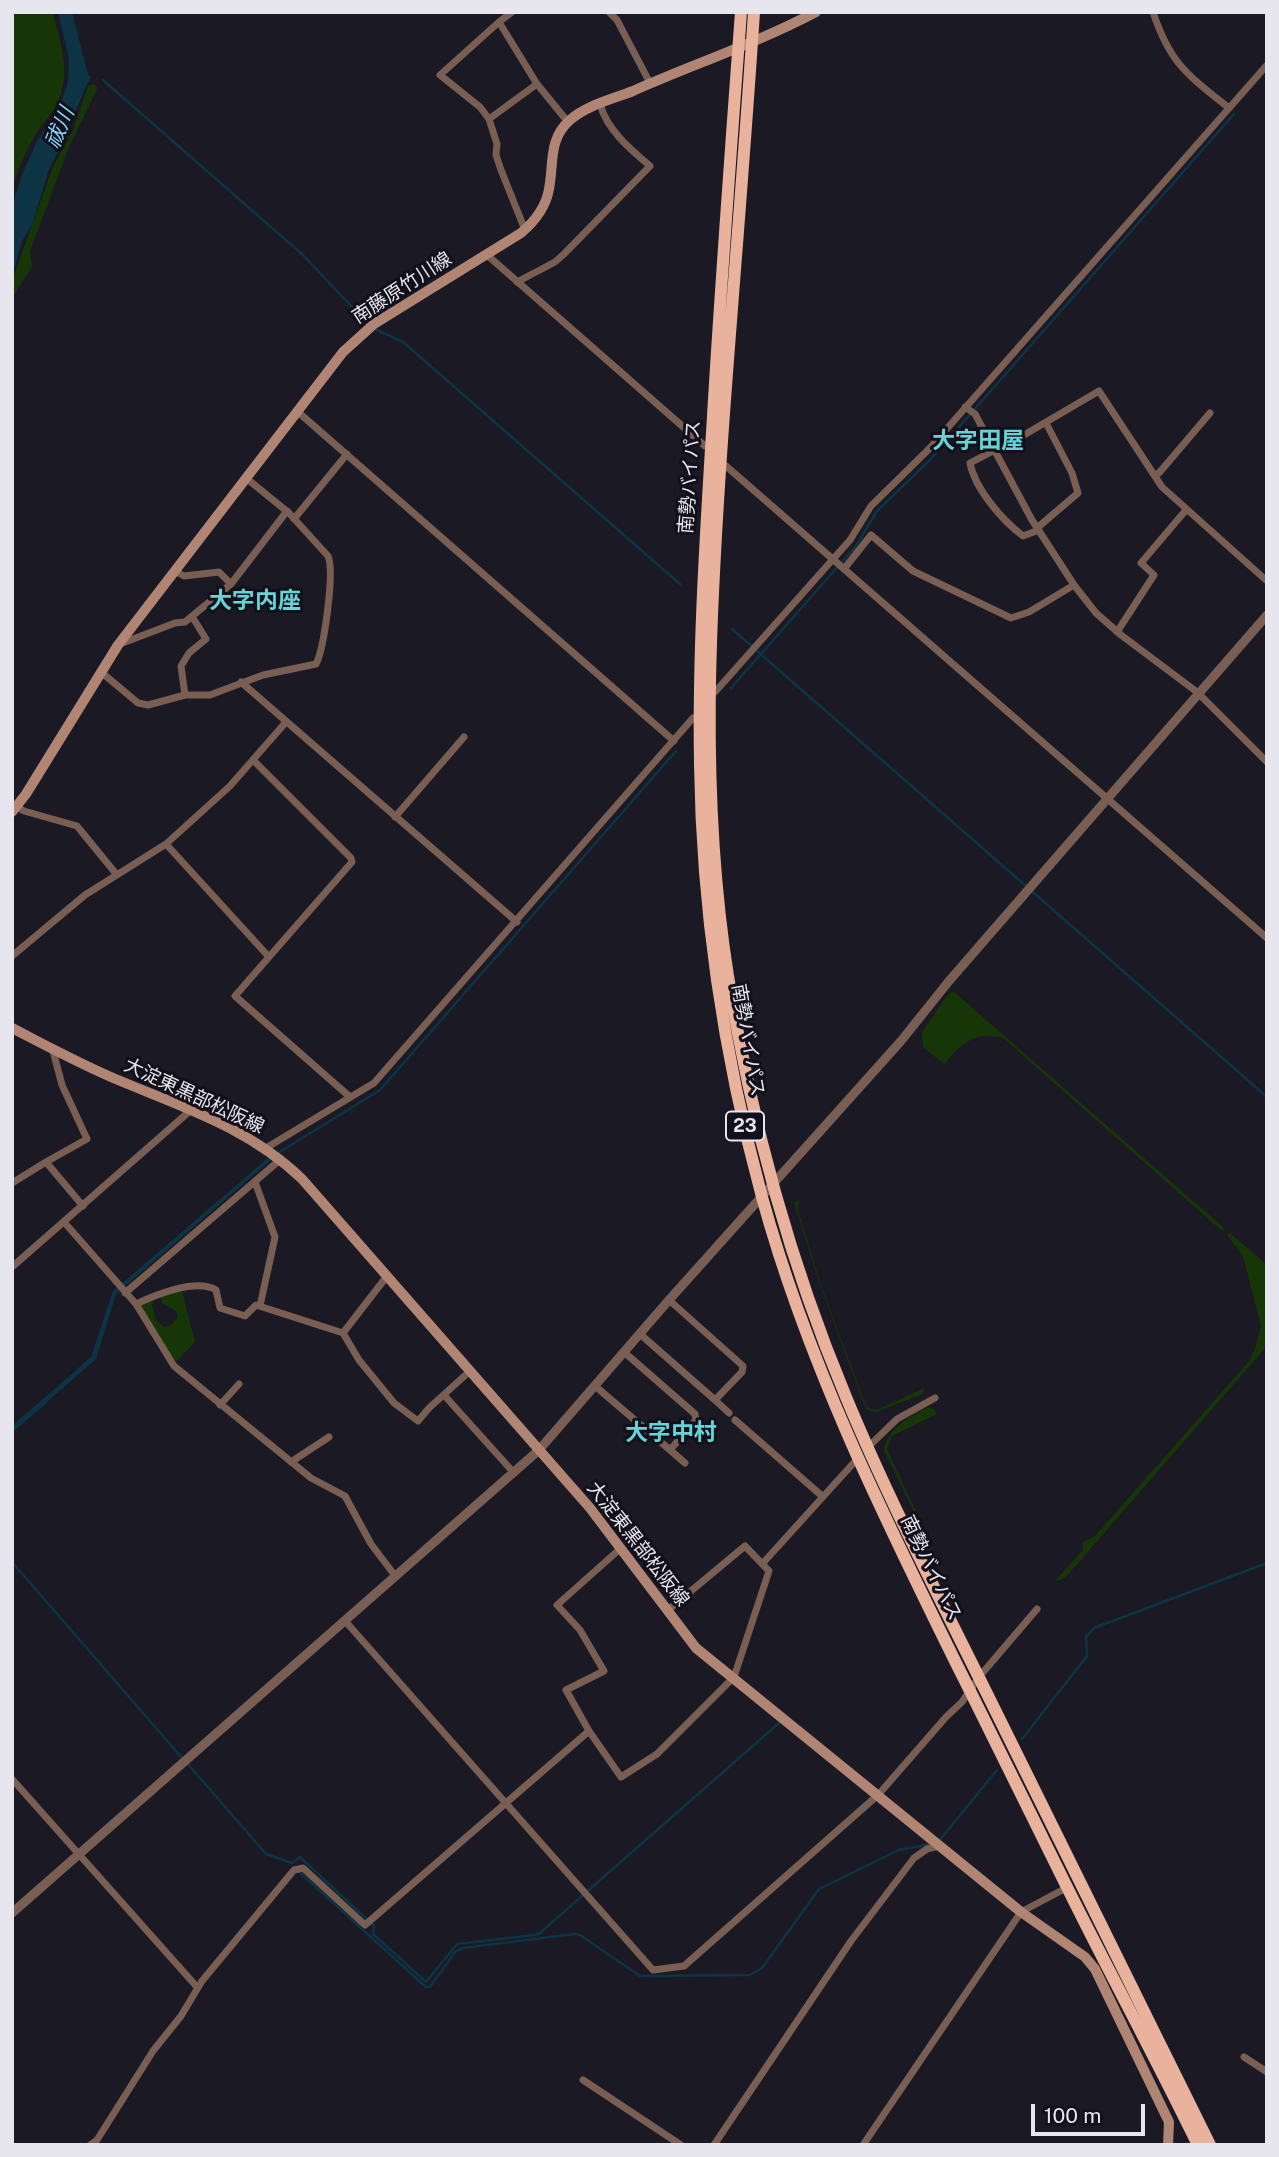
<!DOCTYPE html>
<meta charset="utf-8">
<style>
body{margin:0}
#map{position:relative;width:1279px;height:2157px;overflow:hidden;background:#1b1924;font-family:"Public Sans",sans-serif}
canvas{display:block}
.frame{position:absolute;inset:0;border:14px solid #e7e6ee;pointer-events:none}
.scale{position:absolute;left:1031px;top:2104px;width:114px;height:32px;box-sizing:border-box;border:4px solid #e7e6ee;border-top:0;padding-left:9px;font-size:21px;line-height:24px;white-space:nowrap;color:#e7e6ee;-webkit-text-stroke:5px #12101b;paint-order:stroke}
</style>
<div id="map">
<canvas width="1279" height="2157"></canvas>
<div class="frame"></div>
<div class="scale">100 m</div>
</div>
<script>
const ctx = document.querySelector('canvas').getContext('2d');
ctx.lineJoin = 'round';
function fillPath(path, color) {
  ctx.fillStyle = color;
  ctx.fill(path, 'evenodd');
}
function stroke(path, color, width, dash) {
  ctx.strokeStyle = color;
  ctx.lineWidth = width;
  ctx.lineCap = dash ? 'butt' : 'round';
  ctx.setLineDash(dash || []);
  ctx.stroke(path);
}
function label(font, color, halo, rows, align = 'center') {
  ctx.font = font + ' "Public Sans","Noto Sans JP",sans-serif';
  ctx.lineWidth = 6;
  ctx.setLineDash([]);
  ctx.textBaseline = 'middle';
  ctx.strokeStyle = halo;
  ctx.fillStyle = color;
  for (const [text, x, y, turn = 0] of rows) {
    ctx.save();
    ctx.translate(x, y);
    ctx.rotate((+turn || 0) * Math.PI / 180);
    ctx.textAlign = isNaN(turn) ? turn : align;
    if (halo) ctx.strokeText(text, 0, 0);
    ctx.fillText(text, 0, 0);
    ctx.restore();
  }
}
const green = new Path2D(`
 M12,12H52C61,40 71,73 58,102C54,112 45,120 39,129C27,148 19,167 12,188Z
 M95,84L97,89L69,147L30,251L32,266L12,299V280L53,167L73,130L88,86Z
 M953,991L1224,1228L1222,1231L1003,1038C974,1030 962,1044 944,1064L923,1047L922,1032L946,997Z
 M799,1201L798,1210L821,1285L865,1403L869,1408L877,1410L924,1388L923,1394L876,1412L868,1410L864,1404L820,1285L794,1202Z
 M1230,1233L1267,1265V1346L1065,1578L1054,1582L1083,1550V1542L1095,1536L1250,1360L1255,1349L1261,1326L1243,1256L1227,1235Z
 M182,1291L195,1342L178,1360L170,1359L140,1305L155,1298L152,1305L156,1320L164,1327L171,1325L178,1317L176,1311L162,1303L161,1296Z
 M929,1407L934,1409L937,1414L892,1436L887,1449L952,1590L884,1450C887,1429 911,1415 929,1407Z`);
const water = new Path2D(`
 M58,12H72L88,74L91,78L86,86L66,134L69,136L64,139L48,172L32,225L22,241L12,277V208L21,177L37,141L60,106L68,81L69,59Z
 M268,1158L271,1160L116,1294L96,1359L12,1433V1426L91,1357L113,1291Z`);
const stream = new Path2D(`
 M103,80L303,255L368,324
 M373,328L403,342L681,585
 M732,629L1267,1097
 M731,688L856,546L877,511L930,460L1234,114
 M278,1153L380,1090L676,751
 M12,1562L182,1758
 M1022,1739L1087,1656L1086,1637L1094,1628L1267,1563
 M187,1763L266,1854L292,1863L300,1857L374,1926L373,1934L426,1982L457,1944L535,1935L540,1933L780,1722
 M939,1841L997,1770
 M297,1870L426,1987H430L456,1951L463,1948L575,1934L580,1935L640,1976L750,1975L762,1968L819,1889L899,1850L930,1844`);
const minor = new Path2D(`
 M512,12L499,22L537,84L568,122
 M609,12L617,20L650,83
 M1153,12C1170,64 1188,75 1229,108
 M499,22L440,75L480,107L489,119L497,144L496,155L501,170L525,230
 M489,119L537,84
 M487,255L705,446
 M517,282L555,262L564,254L650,166C630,149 607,130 600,104
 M965,407L975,414L1032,520L1074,585L1096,613L1121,635L1197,692L1267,762
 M298,412L674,741
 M726,466L1267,938
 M1154,475L1159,473L1210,413
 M294,519L347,454
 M1037,528L1078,493L1072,473L1046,423
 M1039,530L1023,536C1002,520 975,489 970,463L1024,435L1099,391L1162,487L1267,581
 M844,569L871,535L913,571L1011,618L1029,612L1074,585
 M231,584L287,511
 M1117,632L1154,575L1141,563L1186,510
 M120,644L175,623L185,622L231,584L219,572L184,576L175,571
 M101,672L138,703L148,705L185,695H210L263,675L316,664C324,649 335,571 328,556L289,513L246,478
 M241,682L517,922
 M715,692L850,540L871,506L929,449L1267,65
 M185,695L181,666L189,653L206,639L193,618
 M253,760L351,858L352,862L269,957
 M12,804L24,811L77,826L117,875
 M395,817L464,737
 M166,844L269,957L235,996L350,1097
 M12,956L85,895L166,844L230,786L286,722
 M266,1148L374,1083L693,718
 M46,1162L87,1139L62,1085L52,1047
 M255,1182L275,1237L260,1306
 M12,1183L46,1162L83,1206
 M64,1222L136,1304L174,1366L311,1478L345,1496L371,1544L396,1577
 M12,1267L191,1110
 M125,1293L281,1159
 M136,1304C155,1295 196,1278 216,1290L220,1308L245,1316L256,1305L343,1333L359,1360L394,1403L418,1421L429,1408L470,1371
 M343,1333L387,1276
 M640,1334L715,1400L742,1372L743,1366L669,1300
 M595,1386L670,1450L694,1422L696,1420L695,1414L624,1352
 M444,1395L514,1473
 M715,1400L729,1413
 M220,1405L239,1384
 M735,1420L822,1496
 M867,1448L897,1419L935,1398
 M670,1450L685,1463
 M291,1462L329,1437
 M621,1548L557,1605L580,1630L604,1671L566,1690L589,1731L621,1777L657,1754L734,1677L769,1571L745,1546L667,1611
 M763,1563L859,1457
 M346,1622L653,1970L684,1966L878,1795L946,1717L962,1702L979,1677L1037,1609
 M12,1779L197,1987
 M1244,2057L1267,2072
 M583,2080L681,2145
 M90,2145L97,2140L153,2051L181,2016L202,1981L294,1870L303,1868L365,1925L589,1731
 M714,2145L851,1941L914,1858L927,1849L939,1846
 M863,2145L1021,1912L1068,1887`);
const tertiary = new Path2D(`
 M12,1913L539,1450L669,1300L901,1041L949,981L1267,615`);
const secondary = new Path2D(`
 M12,812L26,794L118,645L343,352L374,324L521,233C534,222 546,207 549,189C554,164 548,139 570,120C587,105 613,99 633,91C694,64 757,43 816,12
 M12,1028C47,1046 82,1065 118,1080C185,1108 249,1128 302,1179L590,1508L696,1648L1021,1912L1085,1957L1095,1969L1169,2122L1168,2145`);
const trunk = new Path2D(`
 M741,12C731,147 721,281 713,416C706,532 698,648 700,764C702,909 724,1057 762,1197C807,1361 881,1511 956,1663C1000,1750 1042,1838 1086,1925C1123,1998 1162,2071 1198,2145
 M754,12C745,151 733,289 723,427C710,610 699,794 728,976C751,1120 790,1263 846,1397C892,1508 948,1614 1001,1722C1071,1862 1140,2004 1210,2145`);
const shields = [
 [745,1126,38]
];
const shieldNames = [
 ["23",745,1126]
];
const streetNames = [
 ["南藤原竹川線",402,288,-33],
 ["南勢バイパス",690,477,-86],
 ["南勢バイパス",748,1040,80],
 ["大淀東黒部松阪線",194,1096,25],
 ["大淀東黒部松阪線",638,1544,52],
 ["南勢バイパス",931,1568,64]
];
const waterNames = [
 ["祓川",60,128,-67]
];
const quarterNames = [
 ["大字田屋",978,441],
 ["大字内座",255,601],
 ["大字中村",671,1433]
];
fillPath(green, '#173607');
fillPath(water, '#0d3445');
stroke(stream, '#0d3445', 2.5);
stroke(minor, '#795e53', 7);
stroke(tertiary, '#795e53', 9);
stroke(secondary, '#b08573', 10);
stroke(trunk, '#e9b29c', 12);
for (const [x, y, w] of shields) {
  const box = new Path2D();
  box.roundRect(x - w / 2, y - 14.5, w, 29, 5);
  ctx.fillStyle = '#12101b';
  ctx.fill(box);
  stroke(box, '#e7e6ee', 2);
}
label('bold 18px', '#e7e6ee', null, shieldNames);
label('19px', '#e7e6ee', '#12101b', streetNames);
label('italic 21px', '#89d7fd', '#12101b', waterNames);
label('bold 23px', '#66d3d5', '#12101b', quarterNames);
</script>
